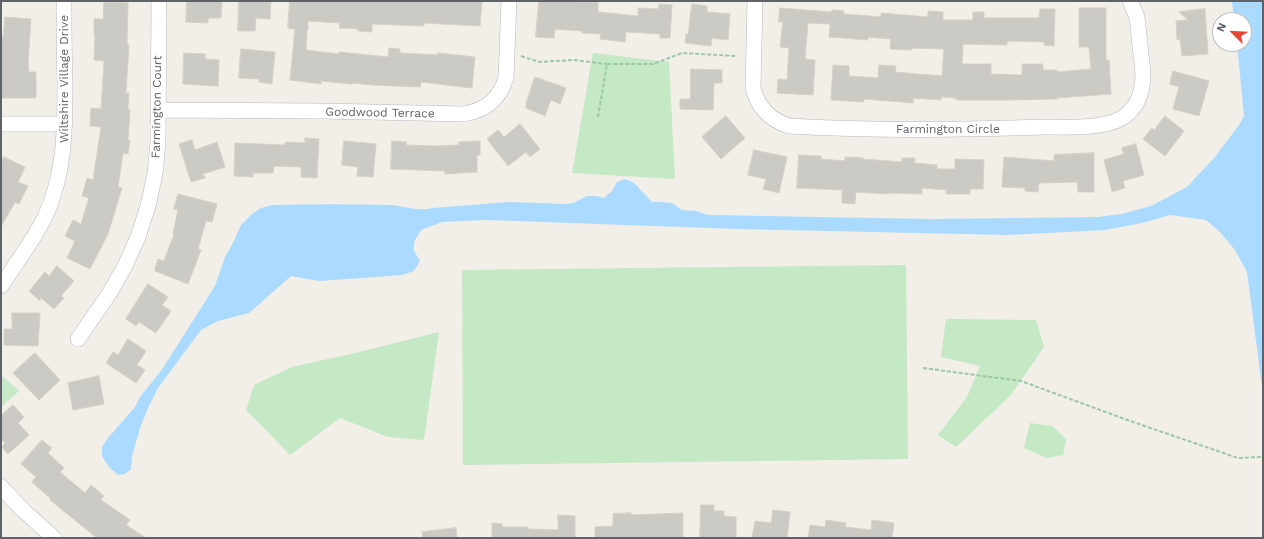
<!DOCTYPE html>
<style>
body{margin:0}
#map{position:relative;width:1264px;height:539px;overflow:hidden;background:#f1efe8;font-family:"Work Sans",sans-serif}
canvas{display:block}
.frame{position:absolute;inset:0;border:2px solid #5f6368;pointer-events:none}
.north{position:absolute;left:1212px;top:12px;width:40px;height:40px;box-sizing:border-box;background:#fff;border:1px solid #bfc1c3;border-radius:50%;rotate:294deg;font-size:11px;font-weight:700;line-height:16px;text-align:center;color:#5f6368}
.north::after{content:'';display:block;margin:auto;width:14px;height:18px;background:#ea4335;clip-path:polygon(50% 0,100% 100%,50% 72%,0 100%)}
</style>
<div id="map">
<canvas width="1264" height="539"></canvas>
<div class="frame"></div>
<div class="north">N</div>
</div>
<script>
const ctx = document.querySelector('canvas').getContext('2d');
ctx.lineJoin = 'round';
function fillPath(path, color) {
  ctx.fillStyle = color;
  ctx.fill(path, 'evenodd');
}
function stroke(path, color, width, dash) {
  ctx.strokeStyle = color;
  ctx.lineWidth = width;
  ctx.lineCap = dash ? 'butt' : 'round';
  ctx.setLineDash(dash || []);
  ctx.stroke(path);
}
function label(font, color, halo, rows, align = 'center') {
  ctx.font = font + ' "Work Sans",sans-serif';
  ctx.lineWidth = 3.5;
  ctx.setLineDash([]);
  ctx.textBaseline = 'middle';
  ctx.strokeStyle = halo;
  ctx.fillStyle = color;
  for (const [text, x, y, turn = 0] of rows) {
    ctx.save();
    ctx.translate(x, y);
    ctx.rotate((+turn || 0) * Math.PI / 180);
    ctx.textAlign = isNaN(turn) ? turn : align;
    if (halo) ctx.strokeText(text, 0, 0);
    ctx.fillText(text, 0, 0);
    ctx.restore();
  }
}
const green = new Path2D(`
 M593,53L669,62L675,179L572,173Z
 M906,265L908,459L463,465L462,270Z
 M946,319L1036,320L1044,347L1011,395L956,447L938,435L967,397L980,366L941,357Z
 M439,332L424,440L388,437L340,418L290,455L246,410L254,385L292,367L355,353Z
 M1,375L19,391L1,407Z
 M1030,423L1052,426L1066,439L1063,455L1047,458L1024,448Z`);
const water = new Path2D(`
 M1232,1H1263V395L1247,272L1235,250L1220,232L1206,220L1170,215L1142,223L1105,230L1008,235L737,229L515,221L484,220L442,222L421,230L414,242V251L420,261L414,271L402,275L319,281L291,276L249,313L218,321L201,330L158,388L148,408L140,428L132,456L131,469L125,474L118,475L109,467L102,456V447L108,438L135,407L140,397L161,371L215,286L225,257L234,241L241,225L252,214L261,208L273,205C312,204 351,204 390,205C406,206 416,212 433,208L510,202L564,204L573,203L587,196H596L604,198L612,191L617,182L625,179L634,183L652,202H661L672,203L682,210L696,211L708,215L932,219L1098,217L1122,214L1151,206L1187,187L1215,157L1239,125L1244,116L1237,44H1244V20H1234Z`);
const building = new Path2D(`
 M187,1H222L221,18H208V23L186,22Z
 M239,1H271L270,19L256,18L255,31H238Z
 M290,1H482L480,26L424,23V26L372,24V32L358,31V29L339,28L340,23L308,21V30H307L306,50L339,54V52L388,57L389,48L400,49V53L438,55V53L475,57L472,88L421,82L420,87L372,85L352,83V84L321,81V84L290,80L295,29L288,28Z
 M539,1L598,2V12L638,16V8L658,9L659,4L672,5L670,38H660V34L626,32L625,42L600,39L601,34L582,33V31L555,29L554,38L536,37Z
 M104,2L128,3L127,45H129L126,93H129L128,110H130L128,140L130,141L128,154L123,153L118,187L122,188L108,234L90,269L67,258L75,241L65,236L73,220L81,224L89,198L82,196L87,178L93,180L101,127L90,126L91,108L101,109L104,61L94,60L95,35H94V19H103Z
 M692,4L707,6V12L730,14L728,40L712,38L711,46L685,43L686,34H688Z
 M780,8L831,12L832,10L844,11V14L881,17V13L928,17V11L943,12V20H973V12H984V18H1039L1040,9H1055L1054,46L1044,45V42L1007,41V45L963,44L962,64H991V74L1022,75V64H1043V70H1057V72L1091,69L1089,47H1079V8H1106V60H1109L1111,94L1057,98V99L1008,100H956V98L941,97V100L913,98V103L864,99V102L831,100L833,65L849,66V76L878,78L879,65L896,66L895,72L942,76L944,49L912,48V50L890,49L891,39L868,37V40L829,37L830,24L808,23L805,59L815,60L813,95L777,93L778,79L787,80L789,48L780,47L783,22H779Z
 M1205,9L1208,54L1182,56L1180,39L1177,40L1176,21L1188,20L1179,12Z
 M5,17L31,19L28,62L29,72H36V98H1V36H3Z
 M241,49L275,52L272,84L259,82V79L239,78Z
 M184,53L205,54V59L219,60L218,86L183,84Z
 M691,69L722,70V83H714L713,110L680,109V99H690Z
 M1173,71L1209,81L1199,116L1173,109L1179,87L1170,84Z
 M535,77L566,88L560,104L551,100L545,116L526,108V104Z
 M726,116L745,138L721,159L702,137Z
 M1165,116L1184,131L1165,156L1143,139L1152,128L1154,130Z
 M520,124L540,149L530,157L526,152L508,166L487,139L498,130L504,137Z
 M305,138L319,139L317,178L301,177V167L274,166L273,173H253V177L234,176L235,143L285,145V142L305,143Z
 M192,140L195,150L217,142L225,167L203,174L205,178L191,182L179,144Z
 M344,141L376,144L373,177L357,176L358,167L342,165Z
 M392,141L406,142V145L437,146L459,145V142L480,141V155H477V172L445,174V171L391,169Z
 M1136,144L1144,175L1123,181L1125,188L1112,192L1104,160L1124,154L1122,148Z
 M754,150L787,157L779,193L763,189L766,179L748,175Z
 M1094,153V192H1078L1077,182L1039,183L1038,192L1025,191V188L1002,187L1004,157L1054,161V155Z
 M799,155L821,156V159L845,161V157L863,158V159L902,162V158H915V163L937,165V169H955V159L984,160L983,189H970V194H946L947,190L922,188V194L888,193V194L856,192L855,204L842,203V190L797,188Z
 M4,157L25,167L18,182L28,186L19,204L15,202L1,227V163Z
 M178,194L217,204L212,222L206,221L198,249L201,250L188,284L155,271V268L158,259L164,261L174,234L173,233L178,210L174,209Z
 M57,266L74,281L61,296L64,298L54,309L40,297V301L29,291L45,272L49,276Z
 M148,284L168,297L162,305L171,311L156,333L139,322L136,326L126,319Z
 M12,313H40L38,346L4,345V329H12Z
 M128,339L146,351L137,365L145,370L136,383L106,363L113,352L118,355Z
 M35,353L60,380L39,400L13,373Z
 M99,376L104,404L73,410L68,383Z
 M13,405L24,417L18,423L29,435L8,454L2,447L5,443L1,439V416Z
 M42,440L52,448L48,453L64,468L60,472L85,493L91,485L104,496L101,500L130,520L126,525L146,538H97L50,500L51,499L32,482L36,477L21,464Z
 M701,505H714V511H724V516L736,517V538H700Z
 M773,510L790,512L787,538H752L755,521L771,523Z
 M631,513V515L683,513V538H595V527L613,526V514Z
 M558,515L575,516V538H492V523L502,524V527H528V529L558,530Z
 M826,520L846,523L845,527L871,530L872,520L894,523L892,538H808L810,525L825,527Z
 M456,528L457,538H423L422,532Z`);
const path = new Path2D(`
 M521,56L539,62L573,60L607,64
 M598,117L607,64H653L682,53L736,56
 M923,368L1021,381L1133,422L1238,458L1263,457`);
const minor = new Path2D(`
 M755,1L753,88C758,108 770,120 789,126C874,131 960,130 1045,127C1066,127 1102,129 1120,119C1137,110 1143,92 1143,73L1137,17L1130,1
 M159,110L322,111L464,114C486,110 499,100 506,78L509,1
 M1,124H65
 M1,286C16,263 33,241 45,217C65,174 65,129 65,83C64,56 64,28 64,1
 M78,339L109,294L125,266L138,237L148,206L155,174L158,142L159,1
 M1,487L24,511L54,538`);
const streetNames = [
 ["Wiltshire Village Drive",64,79,-90],
 ["Farmington Court",157,107,-89],
 ["Goodwood Terrace",380,113,1],
 ["Farmington Circle",948,129]
];
fillPath(green, '#c5e8c5');
fillPath(water, '#aadaff');
fillPath(building, '#cccac5');
stroke(building, '#d6d1c6', 1);
stroke(minor, '#b5b8bc', 16);
stroke(path, '#9cc7a9', 2, [4, 2]);
stroke(minor, '#fff', 15);
label('12px', '#5f6368', '#fff', streetNames);
</script>
